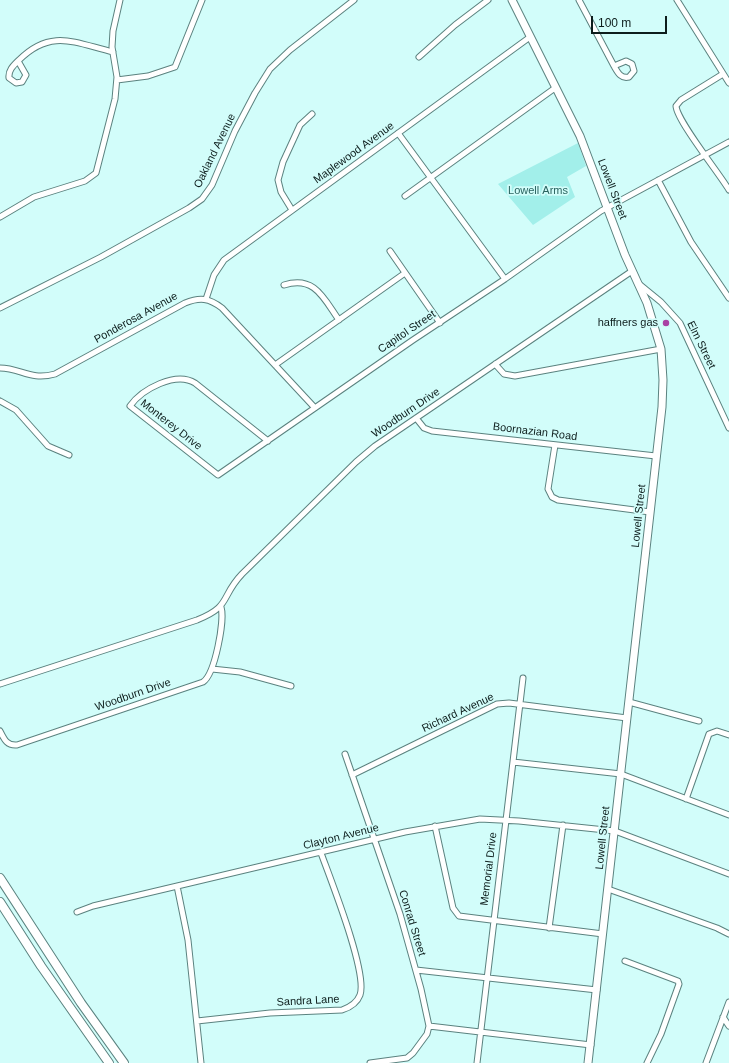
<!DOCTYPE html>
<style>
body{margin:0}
#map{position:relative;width:729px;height:1063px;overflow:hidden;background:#d2fdfa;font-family:Helvetica,sans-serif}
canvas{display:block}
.scale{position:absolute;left:591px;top:16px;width:76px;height:18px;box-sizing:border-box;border:2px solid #0d1d1c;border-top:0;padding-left:5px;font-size:12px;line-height:14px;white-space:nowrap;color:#0d1d1c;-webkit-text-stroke:3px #d2fdfa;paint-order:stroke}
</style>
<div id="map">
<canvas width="729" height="1063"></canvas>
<div class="scale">100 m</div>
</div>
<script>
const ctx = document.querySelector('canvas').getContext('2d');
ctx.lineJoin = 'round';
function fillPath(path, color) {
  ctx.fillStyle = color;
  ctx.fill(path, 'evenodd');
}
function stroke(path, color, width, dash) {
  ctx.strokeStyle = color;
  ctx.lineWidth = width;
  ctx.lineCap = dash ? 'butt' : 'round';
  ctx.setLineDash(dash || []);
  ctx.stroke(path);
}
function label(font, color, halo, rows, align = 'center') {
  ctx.font = font + ' Helvetica,sans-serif';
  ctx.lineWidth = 3.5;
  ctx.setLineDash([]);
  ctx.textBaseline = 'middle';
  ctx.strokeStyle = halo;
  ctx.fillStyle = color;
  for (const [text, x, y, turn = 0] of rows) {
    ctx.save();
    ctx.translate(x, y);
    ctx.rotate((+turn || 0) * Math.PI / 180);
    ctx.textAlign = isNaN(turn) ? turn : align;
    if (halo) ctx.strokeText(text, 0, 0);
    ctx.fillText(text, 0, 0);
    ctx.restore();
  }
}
const green = new Path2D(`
 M578,143L586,166L567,177L575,197L533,225L498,184Z`);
const minor = new Path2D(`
 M579,0L614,66C618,73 621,79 629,77L634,71L632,64L626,61L614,66
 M677,0L729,83
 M419,57L455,25L488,0
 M18,61L26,75L22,82L16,83L9,78C8,70 14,65 19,60C51,28 75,43 113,52
 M723,74L681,100L676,106C677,121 719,173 729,190
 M117,80L148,76L175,67L202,0
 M398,133L505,279
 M658,180L691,242L729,298
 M405,196L555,88
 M292,210L281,192L278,180L283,162L300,125L312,114
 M0,217L34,197L85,181L96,173L115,99L117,77L112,47L113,31L120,0
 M390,251L440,323
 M639,284L661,302L680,323L729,428
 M284,285C315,275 324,299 339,320
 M206,299L214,275L224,260L530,37
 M0,308L101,257L189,208L202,199L212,185L235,131L255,93L270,69L290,50L354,0
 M495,364L504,374L515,376L661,349
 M275,365L405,273
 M0,368C21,368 30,381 55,374L185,303C200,297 209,298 222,308L315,408
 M0,401L16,410L48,446L69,455
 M416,418L424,428L432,431L656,456
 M268,441L195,383C176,371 142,389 130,406L218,475L413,340L505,279L601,211L729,142
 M555,445L548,489L552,497L558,500L650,512
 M212,669L240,672L291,686
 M0,684L197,620C232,606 220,597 242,574L356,462L375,446L632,271
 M629,702L699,721
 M0,731C4,739 7,746 17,745L203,682C215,674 225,620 221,607
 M345,754L400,914L421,989L429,1026L427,1034L413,1053L407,1058L370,1063
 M513,762L621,774L729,815
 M352,775L497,704L509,703L627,718
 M686,799L709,734L717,731L729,735
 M435,826L453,908L459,916L603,934
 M177,886L188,940L201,1063
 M608,889L717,928L729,934
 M77,912L93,906L405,832L480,819L519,821L615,831L729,874
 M549,928L563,825
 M625,961L678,981L679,984L661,1034L647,1063
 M416,970L597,990
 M723,1017L729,1026
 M197,1021L270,1013L342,1010C351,1007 357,1003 360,995C368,973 330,878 321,853
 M429,1026L591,1045
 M477,1063L523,678
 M706,1063L729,1002`);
const major = new Path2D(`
 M512,0L580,136L625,255L647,303L661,349L663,380L662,407L588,1063`);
const highway = new Path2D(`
 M0,878L81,1003L124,1063
 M0,902L41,966L109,1063`);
const markers = [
 [666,323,4,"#a941a4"]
];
const streetNames = [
 ["Oakland Avenue",215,151,-64],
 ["Maplewood Avenue",354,153,-36],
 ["Lowell Street",612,189,69],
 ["Ponderosa Avenue",136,318,-29],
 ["Capitol Street",407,332,-34],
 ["Elm Street",701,345,64],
 ["Woodburn Drive",406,413,-34],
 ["Monterey Drive",171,425,38],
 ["Boornazian Road",535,432,7],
 ["Lowell Street",639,516,-84],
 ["Woodburn Drive",133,695,-19],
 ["Richard Avenue",458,713,-25],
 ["Clayton Avenue",341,837,-14],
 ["Lowell Street",603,838,-84],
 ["Memorial Drive",489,869,-83],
 ["Conrad Street",412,923,73],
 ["Sandra Lane",308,1001,-3]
];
const parkNames = [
 ["Lowell Arms",538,191]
];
const poiNames = [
 ["haffners gas",658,323]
];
fillPath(green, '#a2efea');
stroke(minor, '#5b827f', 7);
stroke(major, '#5b827f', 9);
stroke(highway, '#5b827f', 10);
stroke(minor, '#fff', 5);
stroke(major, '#fff', 7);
stroke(highway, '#fff', 8);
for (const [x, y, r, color] of markers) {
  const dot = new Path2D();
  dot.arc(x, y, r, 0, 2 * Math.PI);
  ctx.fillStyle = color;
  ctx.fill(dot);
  stroke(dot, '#d2fdfa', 1.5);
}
label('11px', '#0d1d1c', '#d2fdfa', streetNames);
label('11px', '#29625f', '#d2fdfa', parkNames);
label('11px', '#0d1d1c', '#d2fdfa', poiNames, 'right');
</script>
